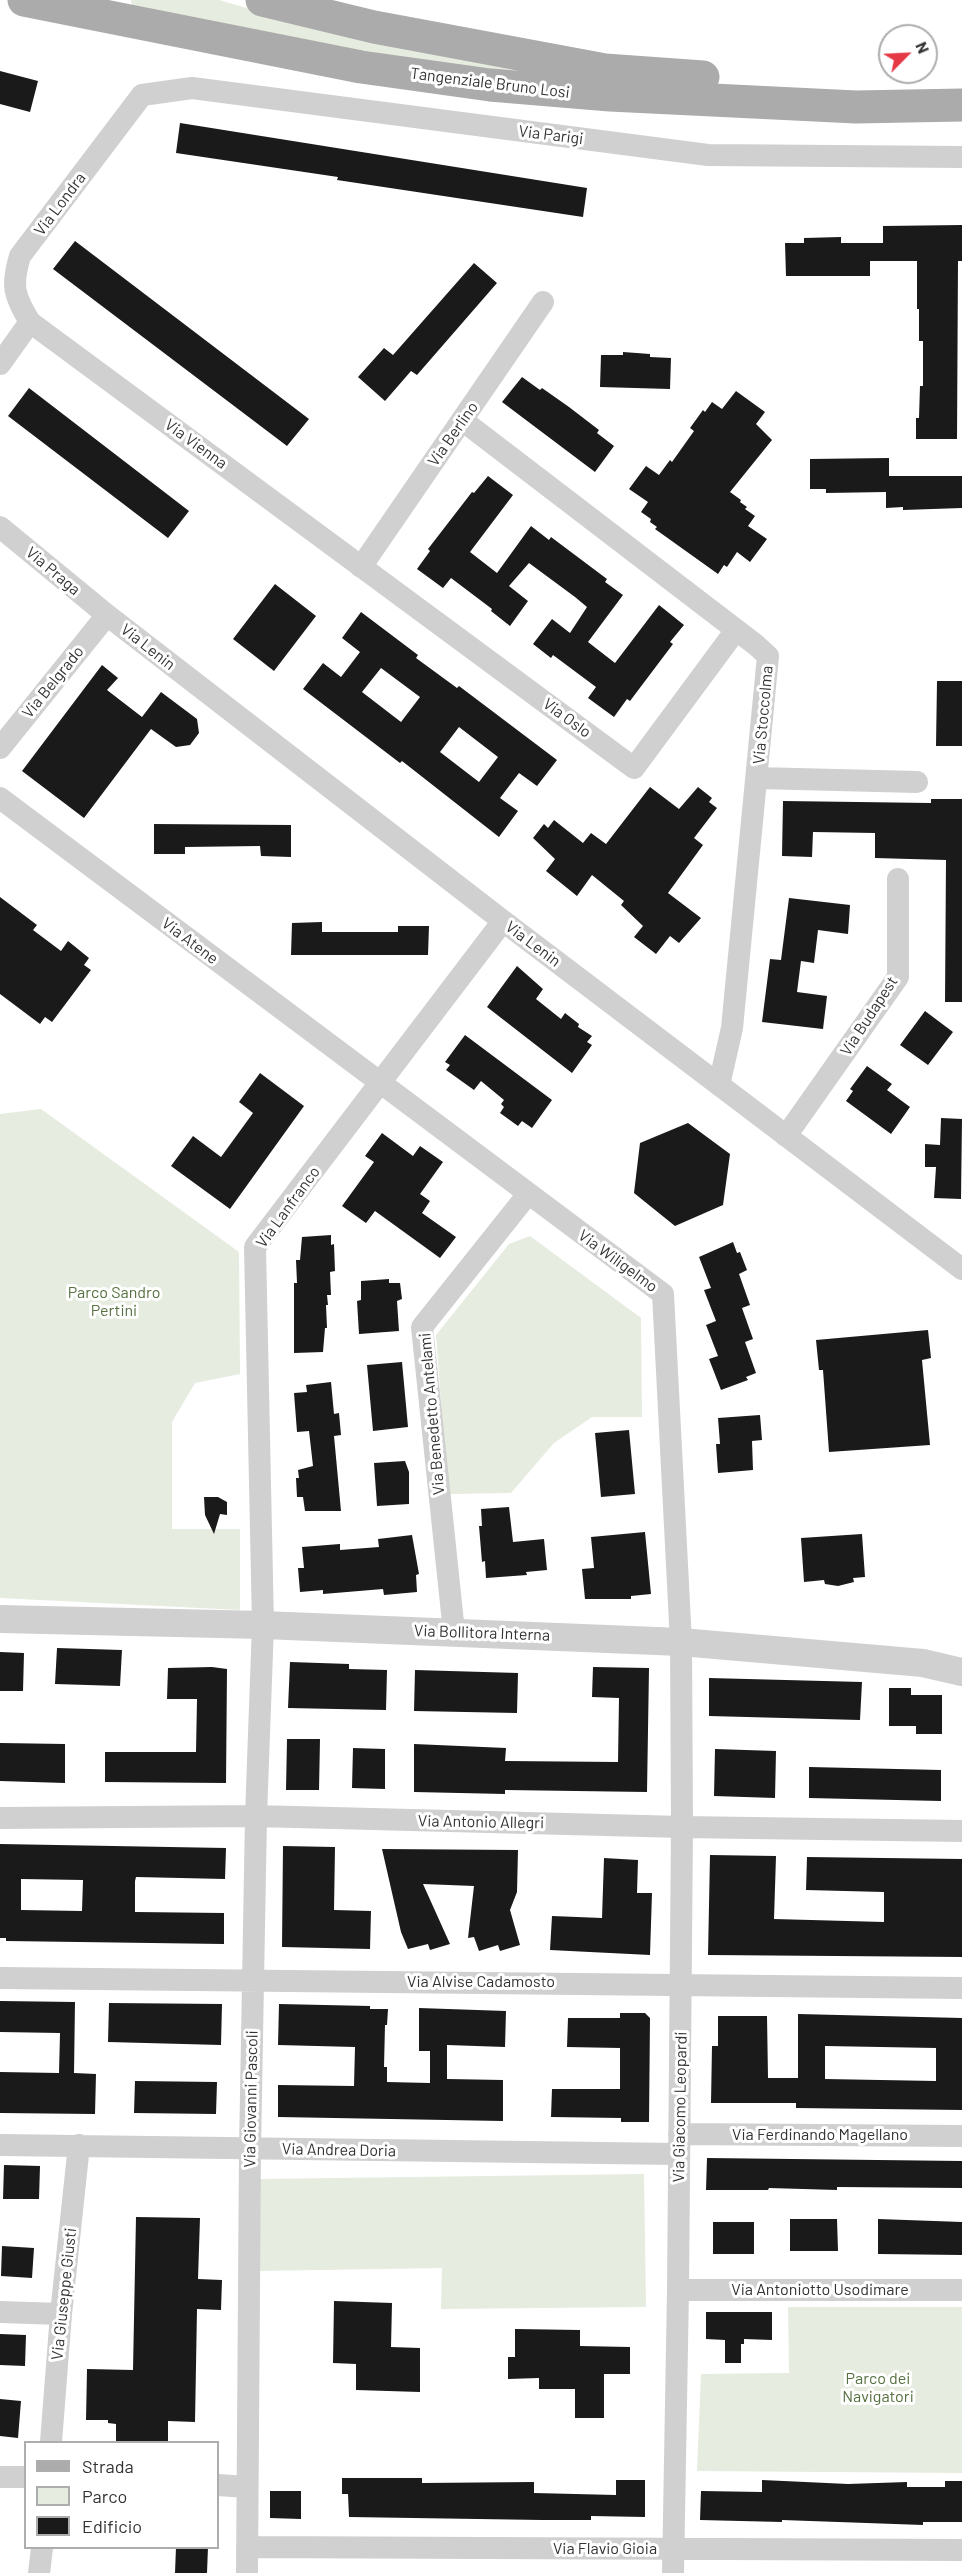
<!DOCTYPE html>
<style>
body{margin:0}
#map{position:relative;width:962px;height:2573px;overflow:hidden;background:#fff;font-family:Barlow,sans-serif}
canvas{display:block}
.legend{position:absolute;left:24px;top:2441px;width:195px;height:108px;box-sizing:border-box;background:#fff;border:2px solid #adadad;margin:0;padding:8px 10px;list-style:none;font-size:18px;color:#333}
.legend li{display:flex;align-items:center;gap:12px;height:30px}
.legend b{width:30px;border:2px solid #adadad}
.north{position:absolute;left:878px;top:24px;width:60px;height:60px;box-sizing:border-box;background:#fff;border:2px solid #adadad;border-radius:50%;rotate:66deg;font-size:16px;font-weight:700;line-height:24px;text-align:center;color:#333}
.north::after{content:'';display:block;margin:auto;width:21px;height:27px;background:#e63946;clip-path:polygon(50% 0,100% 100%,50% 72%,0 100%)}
</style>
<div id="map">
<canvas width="962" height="2573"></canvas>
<ul class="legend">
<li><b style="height:8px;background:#ababab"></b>Strada</li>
<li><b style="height:16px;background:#e6ecdf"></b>Parco</li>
<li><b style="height:16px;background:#1a1a1a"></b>Edificio</li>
</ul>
<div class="north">N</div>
</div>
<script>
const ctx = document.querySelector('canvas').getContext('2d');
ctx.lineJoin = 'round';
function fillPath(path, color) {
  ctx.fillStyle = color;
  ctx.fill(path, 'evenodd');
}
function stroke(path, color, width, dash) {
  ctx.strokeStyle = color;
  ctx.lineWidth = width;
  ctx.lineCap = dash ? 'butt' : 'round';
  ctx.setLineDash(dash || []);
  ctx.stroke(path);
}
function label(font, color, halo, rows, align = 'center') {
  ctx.font = font + ' Barlow,sans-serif';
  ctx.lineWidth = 6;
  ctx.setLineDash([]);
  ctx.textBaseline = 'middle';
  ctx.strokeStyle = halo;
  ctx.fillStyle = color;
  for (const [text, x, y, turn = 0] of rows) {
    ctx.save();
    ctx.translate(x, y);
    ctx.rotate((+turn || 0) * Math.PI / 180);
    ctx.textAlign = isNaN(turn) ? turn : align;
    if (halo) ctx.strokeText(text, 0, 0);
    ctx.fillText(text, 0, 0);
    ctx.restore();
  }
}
const green = new Path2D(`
 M131,0H219L352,38L561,75L425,70L133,12Z
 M41,1109L239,1252L240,1374L195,1383L172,1422V1529H240V1610L0,1598V1114Z
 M530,1236L641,1318L642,1417H592L554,1443L511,1493L448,1494L436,1335L509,1244Z
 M644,2174L646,2307L441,2309L442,2268L258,2271L257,2179Z
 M788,2307H962V2473L697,2471L701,2374L789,2373Z`);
const building = new Path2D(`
 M0,71L38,81L30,112L0,104Z
 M180,123L587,188L583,217L337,180L338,177L176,153Z
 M962,225V261H958L957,439H916V418H919L920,386H923V341H919V309H917V261H870V276H786L785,243H804V238L841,237V243H883V226Z
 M75,241L309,419L287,446L53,269Z
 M474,263L497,283L417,375L411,371L385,401L358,377L384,348L393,355Z
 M623,352L650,354V357L671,358L670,389L600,387L601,355H623Z
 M522,377L540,390L542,388L569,407L599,430L597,433L614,446L595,472L502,402Z
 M29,388L189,511L168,538L8,416Z
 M736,391L765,412L756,424L772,440L730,492L741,500L740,502L747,507L745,509L755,516L748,526L767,539L750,562L737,552L727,567L724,565L718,574L655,529L657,527L650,522L651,519L641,512L648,502L629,489L646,466L659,475L670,460L672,462L694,431L690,428L703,410L705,412L712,402L722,409Z
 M889,458V476H962V508L903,510V507L886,508V492L826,493V489H810V459Z
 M488,476L513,495L470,552L497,573L531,526L549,540L551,537L607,579L605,582L623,595L588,642L615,663L659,605L684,625L670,642L673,644L630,701L627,699L614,717L588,698L596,687L553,655L551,658L533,644L552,619L570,633L587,607L575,597L529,563L509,586L528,601L510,626L491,611L492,609L451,578L443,588L417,569L430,551L428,549L472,492L474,493Z
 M275,584L316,616L274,671L233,639Z
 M361,612L418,655L416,658L457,688L459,686L557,760L537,786L519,773L500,798L518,811L499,837L402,761L400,763L303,689L323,663L341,677L360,652L342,638ZM381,668L420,697L401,722L362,692ZM459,727L498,757L479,782L440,752Z
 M102,665L118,678L107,690L142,717L161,692L197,719L199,733L190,745L176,747L151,729L84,818L22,771Z
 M937,681H962V746H936Z
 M650,787L679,809L698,787L712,798L709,802L717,808L694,838L703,845L668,893L701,918L679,943L670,936L656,954L634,937L643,926L621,905L624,901L592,875L577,896L546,871L555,859L533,838L544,824L548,828L554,820L583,843L591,833L606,844Z
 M931,799H962V1002H945L946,860L875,858V833L813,832L812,857L782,856L783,801L931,803Z
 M154,824L291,825V857L261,856L260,846L185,847V854H154Z
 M0,897L37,925L33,930L61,951L68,941L89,958L84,965L91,970L52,1022L45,1017L40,1024L0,994Z
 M789,898L850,905L848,934L818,930L814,963L801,961L797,992L827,996L823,1029L762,1022L770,959L781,960Z
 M322,922V932H398V926H429L428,955H291L292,923Z
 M517,966L543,989L536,999L561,1019L565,1013L579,1024L578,1027L592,1036L587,1042L592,1045L572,1073L487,1007Z
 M925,1011L953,1032L928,1065L900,1045Z
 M465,1035L552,1100L532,1128L522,1121L518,1126L500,1113L504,1107L501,1104L504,1100L481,1081L474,1090L446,1070L450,1065L445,1062Z
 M867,1066L892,1084L887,1090L910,1107L891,1134L846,1101L853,1091L850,1089Z
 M260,1073L304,1106L230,1209L171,1166L193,1136L221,1157L253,1113L239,1102Z
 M941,1118L962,1119L961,1199L934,1198L936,1167H925V1144L940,1145Z
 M688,1123L730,1154L723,1205L675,1226L634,1193L640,1143Z
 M382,1133L413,1156L420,1146L443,1162L420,1194L430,1201L422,1213L456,1237L440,1258L375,1211L366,1223L342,1206L374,1162L365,1156Z
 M331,1235V1245L334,1244L335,1271L330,1272L331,1295H327L328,1305H326L327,1328H325L323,1352L294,1353V1283H297L296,1260H300L302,1237Z
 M733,1242L737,1253L740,1252L747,1270L739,1274L750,1305L742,1308L753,1339L745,1342L756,1373L746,1377L748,1380L721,1390L709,1359L718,1356L706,1325L716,1321L704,1290L711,1288L699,1257Z
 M389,1279V1283H400L402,1299L397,1301L399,1331L359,1334L357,1301L361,1300V1281Z
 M928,1330L931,1358L922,1360L930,1445L829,1452L823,1370H819L816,1340Z
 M402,1362L408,1427L373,1431L367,1365Z
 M331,1382L334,1414L339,1413L341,1435L334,1436L341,1511H305L303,1497H297L296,1478H299L298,1470L313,1466L309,1431L297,1432L294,1393L307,1392L306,1385Z
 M760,1415L762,1440L752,1441L753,1470L718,1473L716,1444H720L718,1418Z
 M629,1430L635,1494L601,1497L595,1433Z
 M405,1461L409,1472V1504L377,1506L374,1463Z
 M204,1497H218L227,1502V1515L220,1514L214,1534L205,1515Z
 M509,1507L513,1542L544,1539L547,1570L526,1572L527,1575L486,1578L485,1561L482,1562L479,1526H482L481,1509Z
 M645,1532L651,1594L631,1596V1599H585L582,1569L594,1568L591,1537Z
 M862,1534L865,1577L853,1578L854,1582L838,1586L825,1584L824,1580L804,1582L801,1538Z
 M412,1535L419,1574L416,1575L417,1592L384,1595L383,1589L323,1594V1590L300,1592L298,1568H304L302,1547L340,1544V1550L379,1547L378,1539Z
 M57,1648L122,1650L120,1686L55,1684Z
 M0,1652L24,1653L23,1691H0Z
 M290,1662L349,1664V1669L387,1670L386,1710L288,1708Z
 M212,1667L227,1669L226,1783L105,1782V1752H196L197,1699H167L168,1668Z
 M593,1667L649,1668L647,1792L505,1790V1794L414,1792V1744L506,1748L505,1761L618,1762L619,1698L592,1697Z
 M415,1670L518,1673L517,1713L414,1711Z
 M709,1678L862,1682L860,1720L709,1716Z
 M889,1688H911V1695H942V1734H916V1726H889Z
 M287,1739H320L319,1790H286Z
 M0,1743L65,1744V1783L0,1781Z
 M353,1748L385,1749V1789L352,1788Z
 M715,1749L776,1751L775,1798L714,1796Z
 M809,1767L941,1770V1801L809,1798Z
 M0,1844L226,1848L225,1879L136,1877L135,1881V1912L224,1913V1944L6,1941V1938H0ZM21,1879L83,1880L82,1911L21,1910Z
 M283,1846L335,1847L334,1910L371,1911L370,1949L282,1947Z
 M382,1849L518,1850L517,1892L510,1910L520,1945L500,1951L498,1945L479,1951L474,1937L468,1938L474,1886L423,1884L450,1944L430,1950L428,1944L408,1949L401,1932Z
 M710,1855L776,1856L774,1919L884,1922V1892L806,1890L807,1857L962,1859V1957L708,1955Z
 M604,1858L638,1860L637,1893H652L650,1955L550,1950L552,1916L602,1918Z
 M0,2001L75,2002L74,2073L96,2074L95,2114L0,2113V2072L59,2073L60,2033L0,2032Z
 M109,2003L222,2004L221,2045L108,2042Z
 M279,2004L370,2006V2009H388L387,2025H385L384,2067H387V2082L430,2083V2051H419V2008L506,2011L505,2047L447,2045V2079L503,2080V2121L278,2117V2085L354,2086L355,2047L278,2045Z
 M620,2013H645L650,2018L649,2122H621V2118L551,2117L552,2089H620V2048L567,2047L568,2018H620Z
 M798,2014L962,2018V2110L796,2108V2103H711L712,2046H718V2016H767L768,2078H798ZM825,2046L936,2048V2081L825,2079Z
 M135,2081L217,2082L216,2114L134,2113Z
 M707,2158L962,2161V2188L837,2187V2190L769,2188L768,2190H706Z
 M4,2165L40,2166L39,2199H3Z
 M136,2217L200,2218L198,2279L222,2280L221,2310L197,2309L195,2422L168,2421V2442H116V2424L108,2423V2420H86L87,2369L133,2370Z
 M790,2219H837L838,2251H790Z
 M878,2219L962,2222V2255L878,2254Z
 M713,2222H754V2254H713Z
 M2,2246L34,2248L32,2278L1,2276Z
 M334,2301L392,2303L391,2347L420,2348V2392L356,2390V2364L333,2363Z
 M706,2312H772V2340L744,2339V2344H741V2363H725V2340L706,2339Z
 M515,2329L580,2330V2346L630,2347V2374H604V2418H575V2389H539V2378L508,2379V2357H515Z
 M0,2334L26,2335L25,2366L0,2365Z
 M0,2399L21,2401L18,2438L0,2436Z
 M342,2478H422V2483L534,2482V2493L616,2495V2480H645V2517L591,2516V2520H542L349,2517L348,2494H342Z
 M762,2480L848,2484L907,2482V2487H945V2481H962V2522H923V2525L782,2520V2522L700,2520L701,2491L762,2492Z
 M270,2491H301V2519L270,2518Z
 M176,2547H208L207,2573H175Z`);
const minor = new Path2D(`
 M0,364L30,322
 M462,420L756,645L768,656L732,1028L719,1085
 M0,527L107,615L503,921L962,1269
 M361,567L543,302
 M736,630L634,768L30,322C14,296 11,286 20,256L142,95L192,88L708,155L962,157
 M0,748L107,615
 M757,778L917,782
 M0,798L663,1294L681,1642L682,1827L678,2290L673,2573
 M786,1136L898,977V879
 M454,1632L422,1327L528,1194
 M0,1818L256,1816L682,1827L962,1831
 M0,1978L962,1988
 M679,2134L962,2136
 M0,2145L678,2154
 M678,2290H962
 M0,2312L61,2314
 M51,2442L61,2314L79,2145
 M0,2477H26
 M218,2485L247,2487
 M247,2547L962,2550
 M39,2573L42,2548
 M247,2573L250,2149L256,1816L263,1625L255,1247L503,921`);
const tertiary = new Path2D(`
 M0,1619L263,1625L681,1642L923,1663L962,1672`);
const primary = new Path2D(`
 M24,0L361,67L490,85L610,95L856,107L962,105
 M262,0L374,27L605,70L703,77`);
const streetNames = [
 ["Tangenziale Bruno Losi",490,83,7],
 ["Via Parigi",551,135,7],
 ["Via Londra",60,204,-53],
 ["Via Berlino",453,434,-55],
 ["Via Vienna",196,444,36],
 ["Via Praga",53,571,40],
 ["Via Lenin",148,647,38],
 ["Via Belgrado",53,682,-51],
 ["Via Stoccolma",763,715,-85],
 ["Via Oslo",567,718,36],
 ["Via Atene",190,941,37],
 ["Via Lenin",533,944,37],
 ["Via Budapest",869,1016,-57],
 ["Via Lanfranco",288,1207,-54],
 ["Via Wiligelmo",618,1261,36],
 ["Via Benedetto Antelami",432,1414,-95],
 ["Via Bollitora Interna",482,1633,2],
 ["Via Antonio Allegri",481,1822,1],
 ["Via Alvise Cadamosto",481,1982],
 ["Via Giovanni Pascoli",251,2099,-89],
 ["Via Giacomo Leopardi",680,2107,-89],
 ["Via Ferdinando Magellano",820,2135],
 ["Via Andrea Doria",339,2150,1],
 ["Via Antoniotto Usodimare",820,2290],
 ["Via Giuseppe Giusti",64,2294,-84],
 ["Via Flavio Gioia",605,2549]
];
const parkNames = [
 ["Parco Sandro",114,1293],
 ["Pertini",114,1311],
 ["Parco dei",878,2379],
 ["Navigatori",878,2397]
];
fillPath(green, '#e6ecdf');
fillPath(building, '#1a1a1a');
stroke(minor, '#d0d0d0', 22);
stroke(tertiary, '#d0d0d0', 28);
stroke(primary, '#ababab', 33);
label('16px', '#333', '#fff', streetNames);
label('16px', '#56703f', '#fff', parkNames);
</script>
